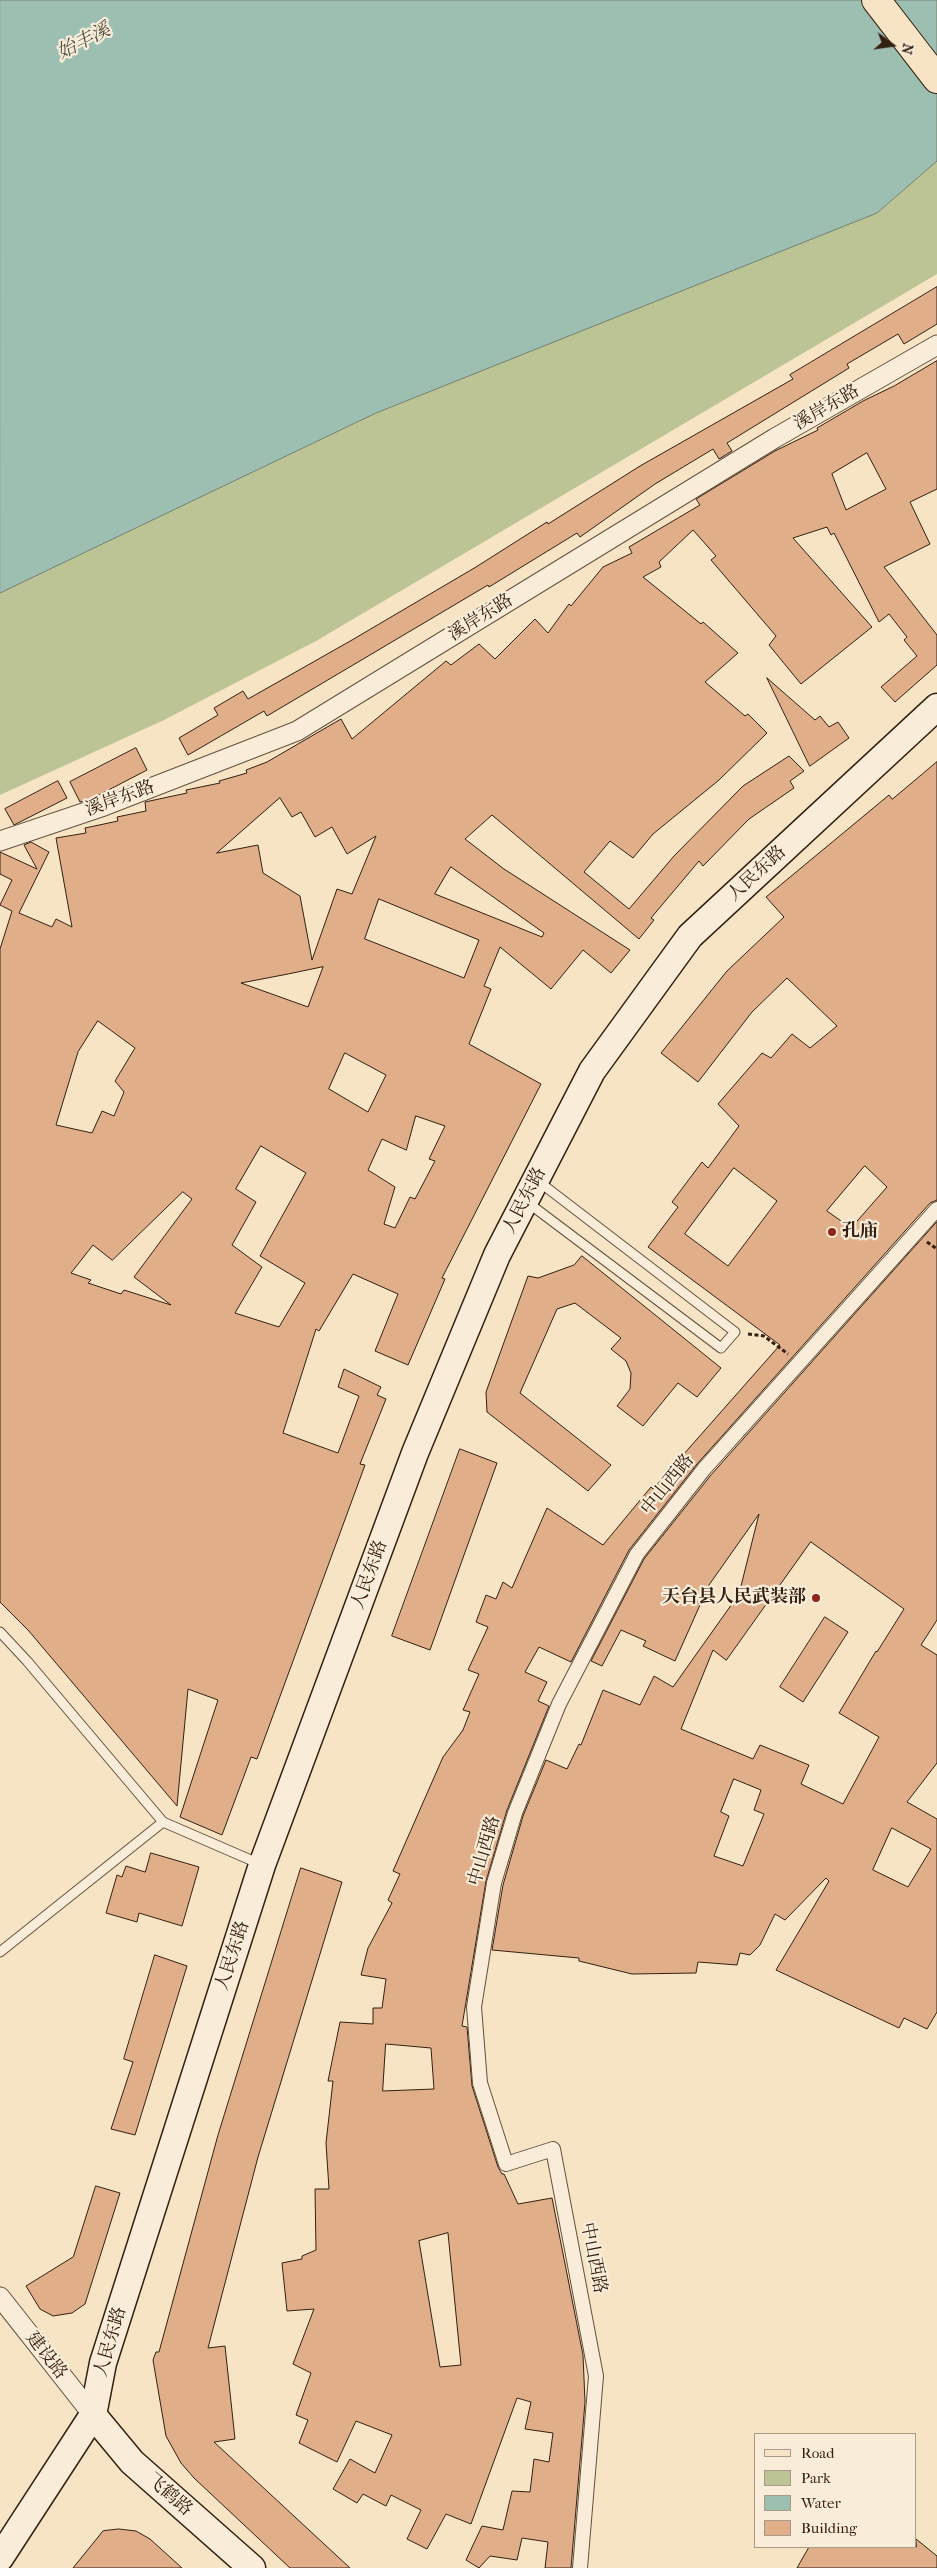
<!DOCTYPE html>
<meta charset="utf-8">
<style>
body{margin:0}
#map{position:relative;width:937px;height:2568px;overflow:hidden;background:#f6e4c5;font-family:"IM FELL French Canon",serif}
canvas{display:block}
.legend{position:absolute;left:754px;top:2433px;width:162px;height:115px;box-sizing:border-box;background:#f9edd9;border:1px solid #aa9b89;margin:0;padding:6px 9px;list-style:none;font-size:15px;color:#332011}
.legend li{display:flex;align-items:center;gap:10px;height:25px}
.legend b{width:25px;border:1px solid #aa9b89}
.north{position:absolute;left:867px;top:20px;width:50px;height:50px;-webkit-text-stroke:4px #f9edd9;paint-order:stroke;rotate:104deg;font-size:14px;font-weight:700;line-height:20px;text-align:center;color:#332011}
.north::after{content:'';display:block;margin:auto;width:18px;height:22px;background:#332011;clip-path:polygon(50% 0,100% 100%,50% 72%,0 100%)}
</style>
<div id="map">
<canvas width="937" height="2568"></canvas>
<ul class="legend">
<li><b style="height:6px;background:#f6e4c5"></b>Road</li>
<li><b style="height:14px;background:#bcc495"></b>Park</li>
<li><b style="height:14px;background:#9dbfb1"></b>Water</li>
<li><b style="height:14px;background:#e1ae8a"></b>Building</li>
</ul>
<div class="north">N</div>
</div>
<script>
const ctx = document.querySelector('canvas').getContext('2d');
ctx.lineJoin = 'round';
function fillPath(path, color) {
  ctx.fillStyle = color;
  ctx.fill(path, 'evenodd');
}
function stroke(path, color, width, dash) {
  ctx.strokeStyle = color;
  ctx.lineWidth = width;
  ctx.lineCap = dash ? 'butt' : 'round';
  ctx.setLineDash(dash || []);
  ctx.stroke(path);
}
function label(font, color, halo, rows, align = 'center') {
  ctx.font = font + ' "IM FELL French Canon","Noto Serif SC",serif';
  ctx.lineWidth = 4.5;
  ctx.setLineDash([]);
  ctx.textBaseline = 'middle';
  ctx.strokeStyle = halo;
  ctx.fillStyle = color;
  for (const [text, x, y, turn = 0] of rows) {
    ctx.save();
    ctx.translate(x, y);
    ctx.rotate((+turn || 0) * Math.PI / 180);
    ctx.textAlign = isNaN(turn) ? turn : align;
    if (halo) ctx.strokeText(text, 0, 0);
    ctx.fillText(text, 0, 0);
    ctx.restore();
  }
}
const green = new Path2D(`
 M937,161V274L316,641L164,720L0,795V593L376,413L877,213Z`);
const water = new Path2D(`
 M0,0H937V161L877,213L376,413L0,593Z`);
const building = new Path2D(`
 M937,287V324L904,344L898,334L847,364L849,368L727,443L732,451L719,459L713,449L655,484L580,537L577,533L489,587L488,585L267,716L264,711L188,755L179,738L218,715L214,708L243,691L248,699L352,640L476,567L547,522L548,524L640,466L793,379L790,375Z
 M937,361V489L910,502L930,544L884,567L937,635V665L895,702L881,687L917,656L904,640L907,637L889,614L879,622L834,533L831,535L827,527L793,538L872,627L801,684L769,645L776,636L711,560L716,556L693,530L659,562L661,567L643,577L701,624L703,622L738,653L705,682L745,716L748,714L767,733L719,780L653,834L633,858L610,841L584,872L629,909L674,856L743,786L789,756L804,771L790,781L794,788L749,819L703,866L699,861L651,918L654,920L639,939L492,815L465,839L504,869L630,950L611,973L583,950L551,989L500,947L484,986L491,989L469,1044L541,1084L442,1278L445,1279L408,1365L375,1351L398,1294L353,1274L319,1331L316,1329L283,1433L338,1453L359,1396L338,1387L344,1369L381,1387L377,1395L386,1399L360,1464L365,1465L257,1759L251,1757L222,1835L180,1817L218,1700L188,1689L177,1806L28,1630L0,1602V949L12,911L0,905L12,880L0,874V852L37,869L24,845L31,842L49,852L19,913L52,927L56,919L72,927L56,838L86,833L85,828L118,821L117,817L146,811L145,802L187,793L186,790L220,783L219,781L247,773L246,770L267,762L341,719L352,739L446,661L451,665L479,644L495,659L535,619L548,633L569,604L571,606L603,567L632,553L629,547L700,505L696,499L775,451L818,430L817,428L863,401L894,386ZM867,453L886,489L846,510L832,474ZM280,798L292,817L301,812L315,837L332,827L347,854L376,836L352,894L337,889L312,960L300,896L263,873L258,845L217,853ZM451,867L544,933L542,937L435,894ZM379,899L479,940L464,978L365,939ZM323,967L308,1007L241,983L288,974ZM98,1021L135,1048L115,1081L124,1092L114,1116L102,1111L92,1133L56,1125L78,1052ZM345,1053L386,1075L368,1112L329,1089ZM416,1116L445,1126L429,1159L435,1161L415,1199L410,1197L395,1228L384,1224L395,1187L368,1170L382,1139L406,1150ZM261,1146L306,1173L260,1256L305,1283L279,1327L235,1313L262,1267L232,1245L256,1202L236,1189ZM183,1192L192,1199L134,1277L171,1305L124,1290L121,1294L88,1283L91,1280L71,1273L93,1245L112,1260Z
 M767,678L815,720L820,716L829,727L838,722L849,738L810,766Z
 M136,748L147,770L95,797L80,802L70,782Z
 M937,762V1200L930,1203L697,1464L629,1550L571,1662L539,1647L525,1672L547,1682L538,1701L549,1706L507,1810L486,1881L462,2026L467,2027L472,2086L498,2167L502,2174H504L518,2204L552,2198L583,2355L585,2402L571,2568H545L548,2542L522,2538L517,2560L490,2556L479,2568L466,2560L482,2526L503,2530L512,2491L530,2492L534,2459L549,2462L553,2433L525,2429L531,2402L517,2398L471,2524L446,2514L427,2549L407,2539L421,2510L391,2495L386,2506L363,2494L357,2503L333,2489L350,2459L375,2473L392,2435L356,2421L337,2462L299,2443L308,2420L296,2415L311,2373L293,2364L314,2309L287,2311L282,2263L302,2259V2256L316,2250L315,2189H329L326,2143L333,2081H328L340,2022L373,2024V2008H382L386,1979L361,1975L368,1948L392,1903L388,1900L400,1874L393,1871L443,1757L463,1730L470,1712L463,1710L479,1674L468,1670L488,1627L476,1622L486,1595L496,1599L503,1582L512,1588L547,1508L603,1545L651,1487L653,1489L780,1345L648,1247L678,1207L672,1202L702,1162L708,1168L739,1126L718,1104L762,1053L771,1058L792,1034L810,1048L837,1026L787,978L752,1012L698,1082L661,1053L727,971L784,917L766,897L889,795L892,799ZM865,1166L887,1187L851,1228L827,1211ZM734,1168L777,1201L728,1266L685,1234ZM386,2044L431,2048L434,2089L383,2091ZM448,2233L461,2365L440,2367L419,2241Z
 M58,781L67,798L14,825L5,809Z
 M937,1222V1620L921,1645L937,1655V1763L907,1802L937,1819V2012L927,2029L904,2018L899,2028L776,1970L829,1881L826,1878L785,1920L775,1914L760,1945L750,1955L740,1953L737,1965L698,1962L696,1973L632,1974L579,1961V1958L492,1950L503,1885L523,1816L546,1760L567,1769L579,1744L581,1745L603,1690L640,1705L654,1676L673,1687L739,1594L759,1514L697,1602L700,1605L675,1661L643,1646L646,1641L621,1630L602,1666L591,1661L644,1559L711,1475ZM811,1542L904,1609L877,1652L876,1651L839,1713L879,1737L843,1804L801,1784L809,1765L760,1745L753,1759L681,1729L713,1650L726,1660ZM734,1779L761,1790L754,1810L764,1814L743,1866L714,1856L729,1816L721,1812ZM892,1828L931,1849L908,1887L873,1870Z
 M582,1256L721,1368L697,1397L678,1383L643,1426L617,1406L630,1389L631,1373L626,1361L611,1349L621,1338L575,1303L557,1309L520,1393L611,1465L588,1491L487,1412L486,1392L528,1276L538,1278L574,1265Z
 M460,1449L497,1463L430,1650L392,1636Z
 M825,1617L848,1632L803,1702L780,1687Z
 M151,1853L199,1867L182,1926L139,1913L137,1922L106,1913L117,1875L122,1877L126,1866L145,1872Z
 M301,1868L342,1882L258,2157L208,2348L225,2346L235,2439L214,2442L350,2568H290L194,2478L181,2463L166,2436L153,2360L156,2352H159L218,2135Z
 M155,1955L187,1966L135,2135L111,2129L133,2062L124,2059Z
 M96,2186L120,2193L85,2304L72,2313L53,2316L40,2309L26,2286L73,2257Z
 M119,2529L136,2531L150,2539L182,2568H73L103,2531Z
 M916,2539L937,2556V2568H797L809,2547H916Z`);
const path = new Path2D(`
 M927,1242L937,1249
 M748,1334L764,1336L788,1354`);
const service = new Path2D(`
 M527,1202L721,1348L735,1332L538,1181
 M0,1632L27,1661L163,1822L260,1864
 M0,1952L163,1822`);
const pedestrian = new Path2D(`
 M580,2568L596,2376L553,2149L506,2164L480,2083L474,2007L494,1883L515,1813L559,1704L637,1554L704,1469L937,1209`);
const minor = new Path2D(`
 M0,841L104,806L297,731L775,438L937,345
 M0,2297L93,2415`);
const secondary = new Path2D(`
 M93,2415L132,2462L252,2568
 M0,2558L93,2415L103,2363L262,1865L415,1453L497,1255L592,1071L690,936L937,707`);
const primary = new Path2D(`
 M876,0L937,79`);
const markers = [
 [832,1232,5,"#8f2418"],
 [816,1598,5,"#8f2418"]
];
const streetNames = [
 ["溪岸东路",827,408,-30],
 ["溪岸东路",481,618,-32],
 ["溪岸东路",120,799,-20],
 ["人民东路",757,874,-43],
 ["人民东路",525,1201,-63],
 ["中山西路",668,1485,-51],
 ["人民东路",370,1575,-70],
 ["中山西路",485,1851,-74],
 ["人民东路",233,1956,-72],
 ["中山西路",593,2258,79],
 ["人民东路",111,2342,-74],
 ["建设路",46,2356,52],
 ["飞鹤路",169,2495,41]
];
const poiNames = [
 ["孔庙",842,1232],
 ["天台县人民武装部",806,1598,"right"]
];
const waterNames = [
 ["始丰溪",84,42,-27]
];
fillPath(green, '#bcc495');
fillPath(water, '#9dbfb1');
stroke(water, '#737f71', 1);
fillPath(building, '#e1ae8a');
stroke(building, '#332011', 1);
stroke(service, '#64513e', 11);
stroke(pedestrian, '#64513e', 16);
stroke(minor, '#64513e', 21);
stroke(secondary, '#332011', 29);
stroke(primary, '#332011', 30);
stroke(path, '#332011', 3, [4, 2.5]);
stroke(service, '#f9edd9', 9);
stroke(pedestrian, '#f9edd9', 14);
stroke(minor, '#f9edd9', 19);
stroke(secondary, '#f9edd9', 26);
stroke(primary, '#f6e4c5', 28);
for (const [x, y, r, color] of markers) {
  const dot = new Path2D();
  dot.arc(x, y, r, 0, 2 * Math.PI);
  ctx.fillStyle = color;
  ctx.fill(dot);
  stroke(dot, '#f9edd9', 2);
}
label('18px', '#332011', '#f9edd9', streetNames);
label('bold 18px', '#332011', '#f9edd9', poiNames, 'left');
label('italic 19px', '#535041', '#f9edd9', waterNames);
</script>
